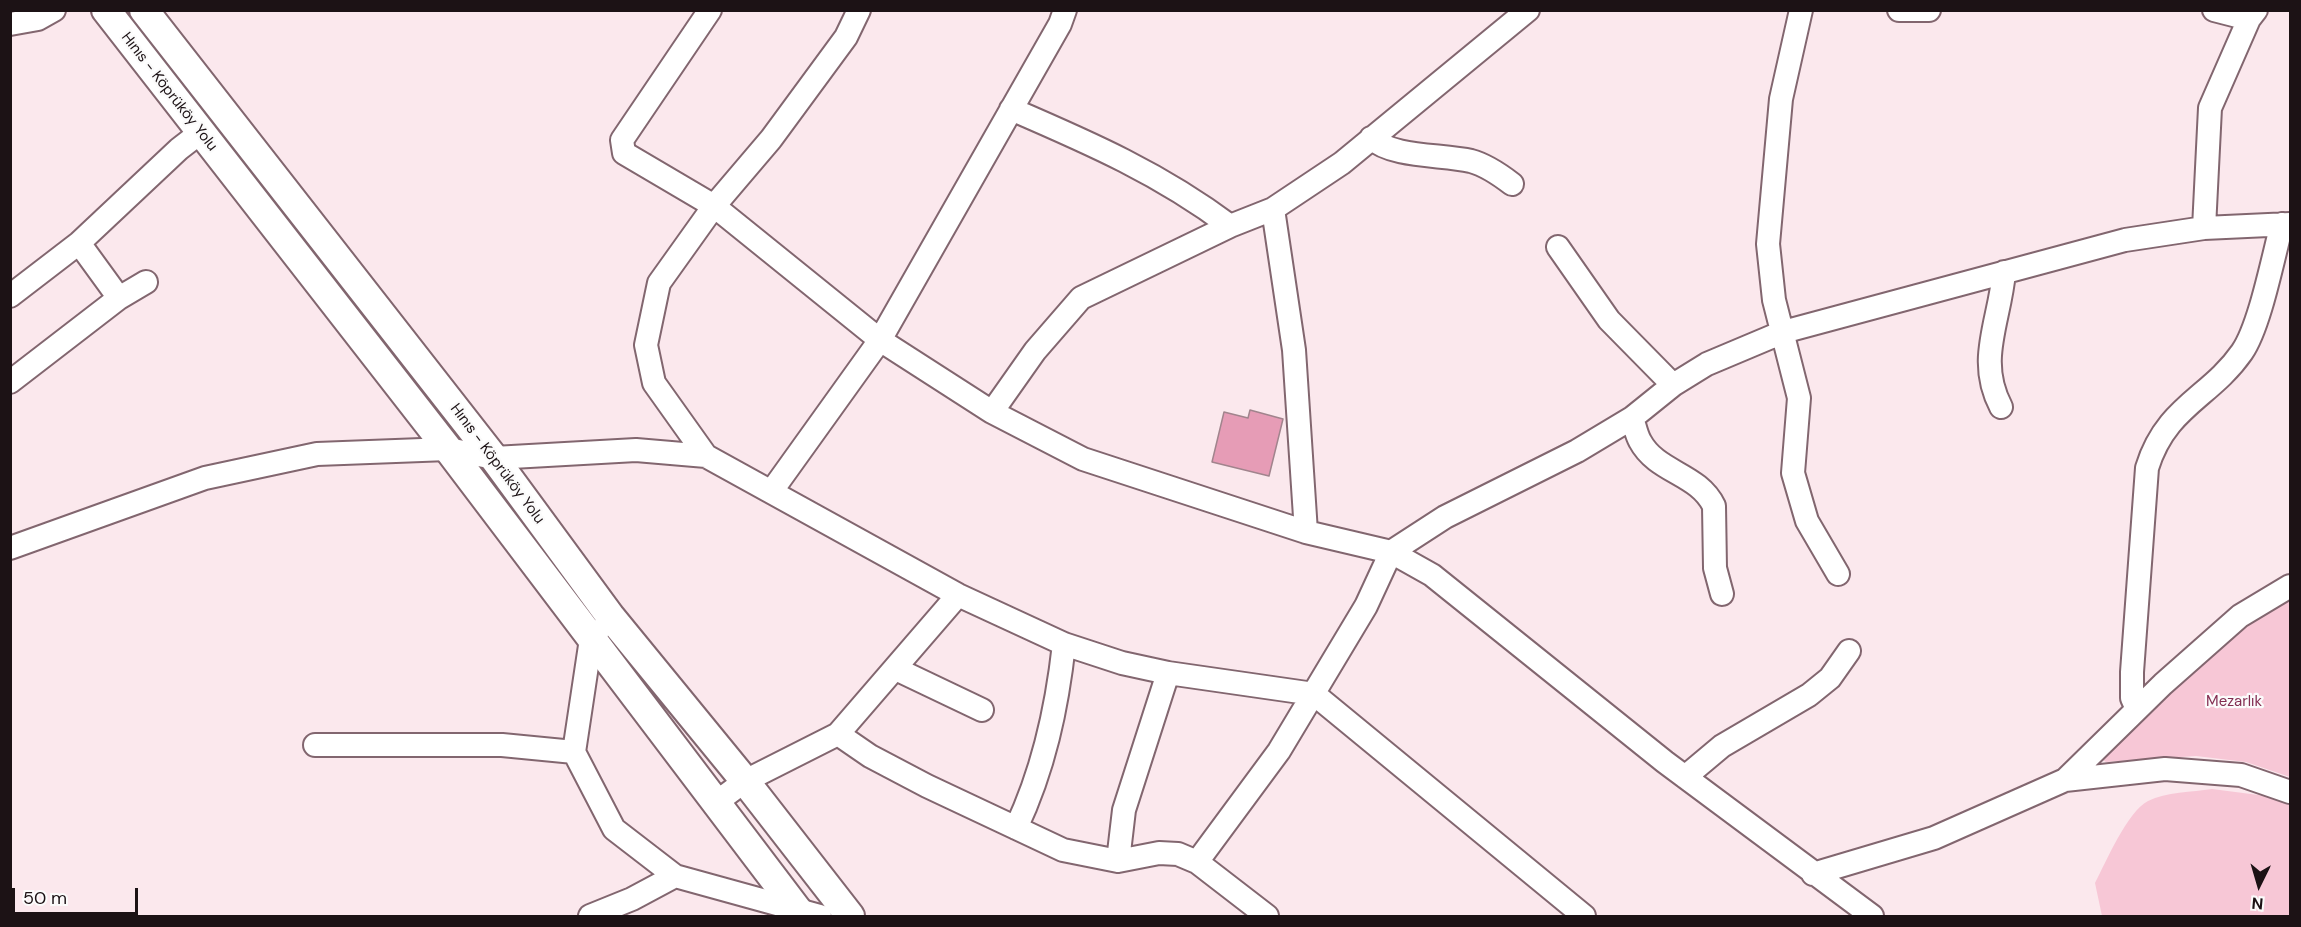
<!DOCTYPE html>
<meta charset="utf-8">
<style>
body{margin:0}
#map{position:relative;width:2301px;height:927px;overflow:hidden;background:#fbe8ed;font-family:"DM Sans",sans-serif}
canvas{display:block}
.frame{position:absolute;inset:0;border:12px solid #1c1215;pointer-events:none}
.north{position:absolute;left:2229px;top:855px;width:60px;height:60px;-webkit-text-stroke:4px #fbfbfb;paint-order:stroke;rotate:185deg;font-size:16px;font-weight:700;line-height:24px;text-align:center;color:#1c1215}
.north::after{content:'';display:block;margin:auto;width:21px;height:27px;background:#1c1215;clip-path:polygon(50% 0,100% 100%,50% 72%,0 100%)}
.scale{position:absolute;left:12px;top:888px;width:126px;height:27px;box-sizing:border-box;border:3px solid #1c1215;border-top:0;padding-left:8px;font-size:18px;line-height:21px;white-space:nowrap;color:#1c1215;-webkit-text-stroke:4px #fbfbfb;paint-order:stroke}
</style>
<div id="map">
<canvas width="2301" height="927"></canvas>
<div class="frame"></div>
<div class="north">N</div>
<div class="scale">50 m</div>
</div>
<script>
const ctx = document.querySelector('canvas').getContext('2d');
ctx.lineJoin = 'round';
function fillPath(path, color) {
  ctx.fillStyle = color;
  ctx.fill(path, 'evenodd');
}
function stroke(path, color, width, dash) {
  ctx.strokeStyle = color;
  ctx.lineWidth = width;
  ctx.lineCap = dash ? 'butt' : 'round';
  ctx.setLineDash(dash || []);
  ctx.stroke(path);
}
function label(font, color, halo, rows, align = 'center') {
  ctx.font = font + ' "DM Sans",sans-serif';
  ctx.lineWidth = 4.5;
  ctx.setLineDash([]);
  ctx.textBaseline = 'middle';
  ctx.strokeStyle = halo;
  ctx.fillStyle = color;
  for (const [text, x, y, turn = 0] of rows) {
    ctx.save();
    ctx.translate(x, y);
    ctx.rotate((+turn || 0) * Math.PI / 180);
    ctx.textAlign = isNaN(turn) ? turn : align;
    if (halo) ctx.strokeText(text, 0, 0);
    ctx.fillText(text, 0, 0);
    ctx.restore();
  }
}
const green = new Path2D(`
 M2290,595V777L2246,762L2196,756L2106,762L2097,756L2228,632Z
 M2212,789L2274,797L2290,803V916H2102L2095,883C2106,862 2127,812 2148,801C2166,792 2192,792 2212,789Z`);
const building = new Path2D(`
 M1250,410L1283,419L1269,476L1212,462L1224,412L1248,418Z`);
const minor = new Path2D(`
 M710,10L622,140L624,153L714,206L880,340L992,412L1083,459L1306,532L1391,552L1432,575L1665,762L1872,916
 M1801,10L1781,99L1768,244L1774,300L1799,398L1793,473L1807,521L1838,574
 M1899,10H1929
 M2214,10L2249,19
 M10,24L38,19L54,10
 M1011,109C1090,143 1161,174 1230,226
 M1371,138C1393,158 1442,154 1471,161C1486,165 1499,174 1512,184
 M1273,209L1294,350L1306,532
 M2204,228L2210,108L2249,19L2256,10
 M79,243L119,298
 M1558,247L1609,320L1673,385
 M10,296L79,243L179,149L201,132
 M10,382L119,298L146,282
 M2001,407C1976,360 2000,321 2004,272
 M992,412L1035,351L1081,298L1230,226L1273,209L1342,163L1528,10
 M1632,418C1635,426 1636,434 1640,441C1657,473 1698,473 1714,506L1715,568L1722,594
 M706,456L654,383L646,345L659,283L714,206L771,139L846,37L859,10
 M771,492L880,340L1060,24L1065,10
 M10,548L205,478L317,454L448,449L494,458L636,450L706,456L958,595L1064,644L1122,663L1168,673L1314,694L1584,916
 M598,631L591,639L574,752L614,829L675,876L820,916
 M896,669L982,710
 M2137,709L2132,698V672L2147,468C2166,406 2210,398 2242,352C2260,326 2273,257 2282,224
 M838,734L870,756L927,786L1063,850L1118,861L1159,853L1178,854L1197,862L1267,916
 M315,745H502L574,752
 M1685,777L1722,746L1809,695L1830,678L1849,651
 M2065,780L2163,684L2240,616L2290,586
 M714,804L745,781L838,734L958,595
 M1016,828C1044,769 1057,708 1064,644
 M1118,861L1124,810L1168,673
 M1197,862L1279,751L1366,606L1391,552L1445,517L1577,451L1632,418L1673,385L1707,364L1783,332L2125,240L2204,228L2290,224
 M1813,874L1934,838L2065,780L2165,769L2241,775L2290,792
 M590,916L632,899L675,876`);
const major = new Path2D(`
 M106,10L448,449L802,916
 M144,10L494,458L610,616L745,781L850,916`);
const streetNames = [
 ["Hınıs - Köprüköy Yolu",169,92,52],
 ["Hınıs - Köprüköy Yolu",497,464,53]
];
const parkNames = [
 ["Mezarlık",2234,702]
];
fillPath(green, '#f7c7d6');
fillPath(building, '#e69cb6');
stroke(building, '#a1848d', 1.5);
stroke(minor, '#82666f', 26);
stroke(major, '#82666f', 32);
stroke(minor, '#fff', 22);
stroke(major, '#fff', 28);
label('15px', '#1c1215', '#fbfbfb', streetNames);
label('15px', '#832d51', '#fbfbfb', parkNames);
</script>
